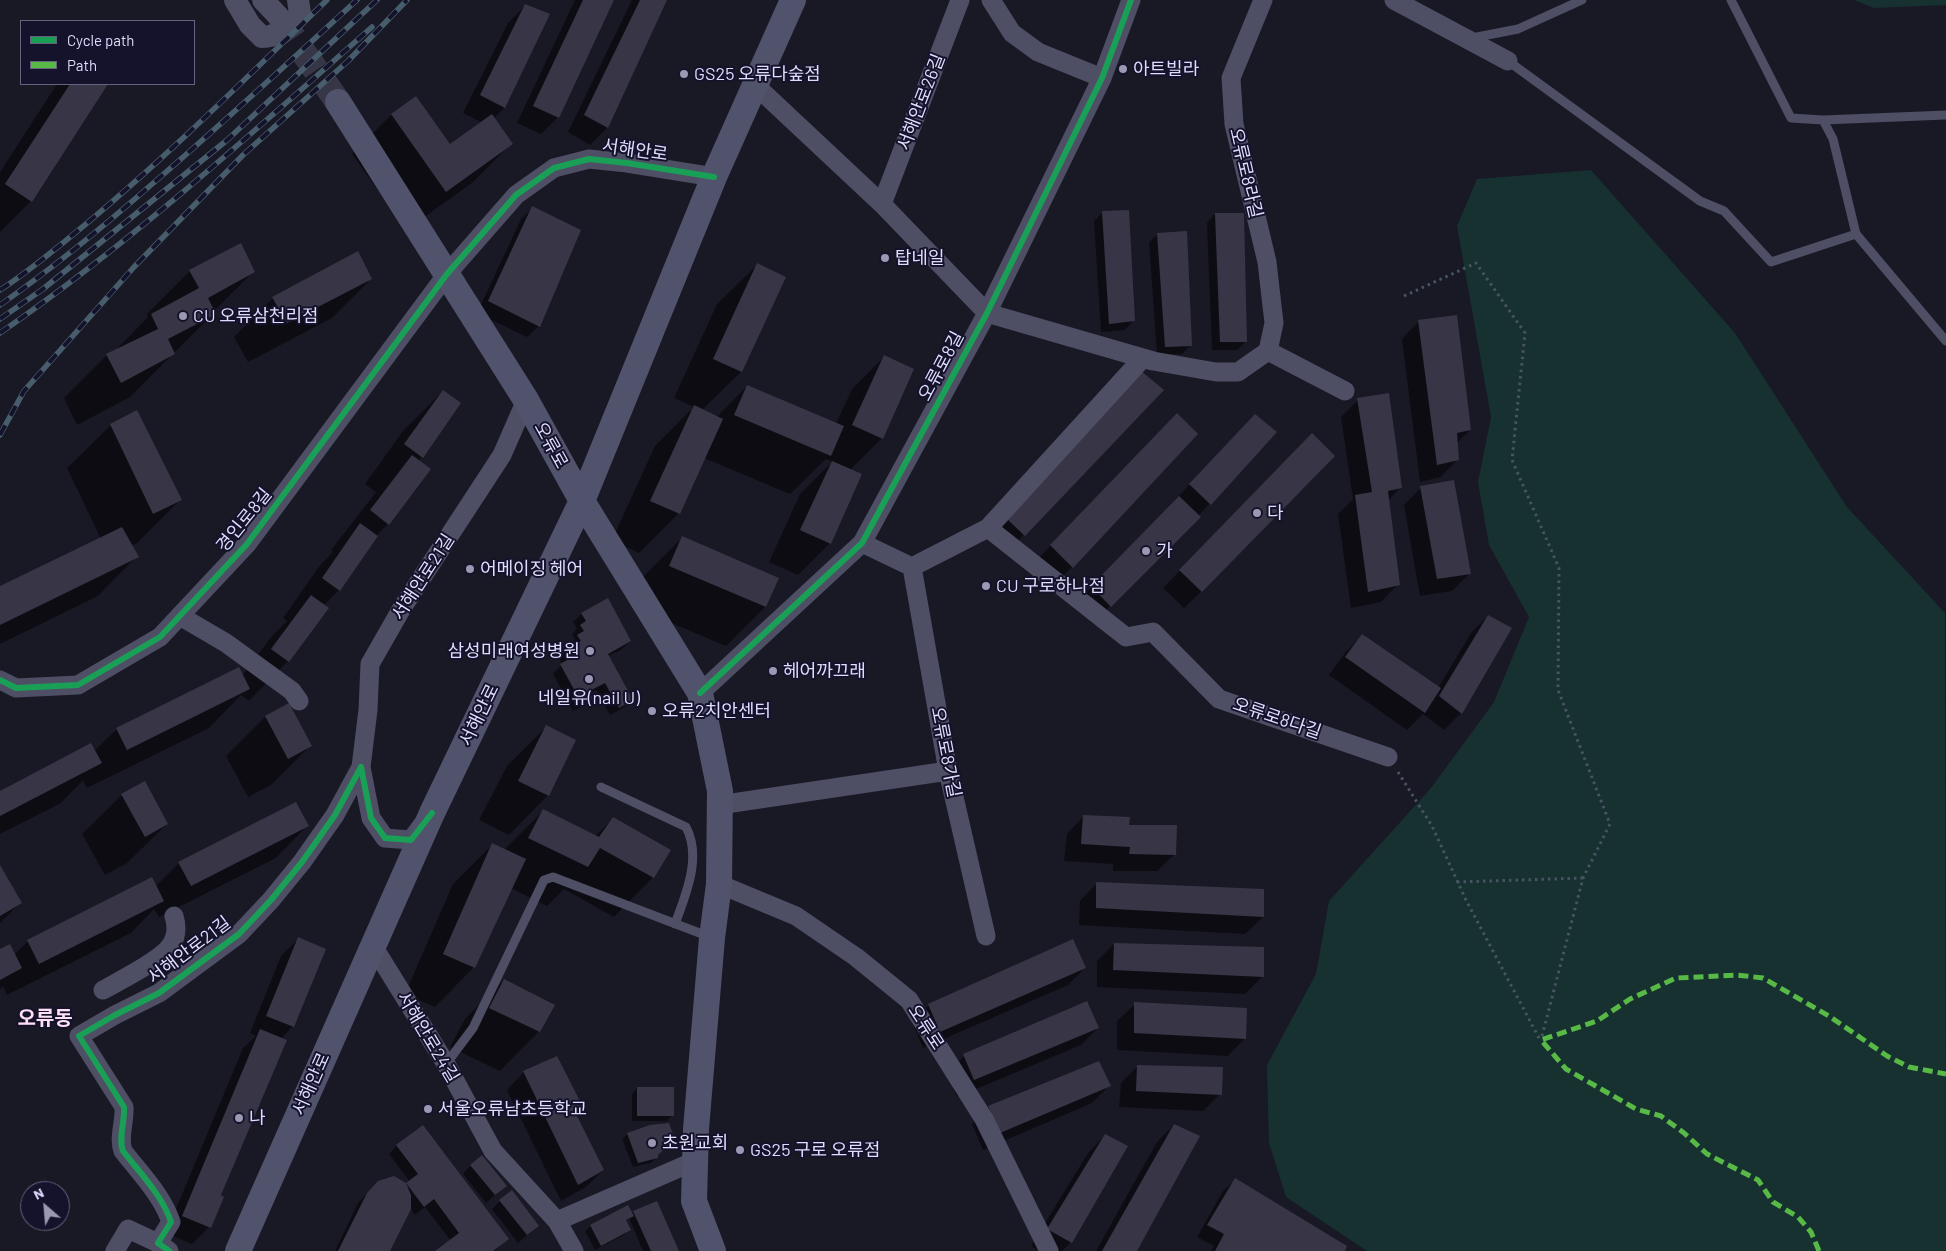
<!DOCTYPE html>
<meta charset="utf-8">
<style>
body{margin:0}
#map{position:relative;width:1946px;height:1251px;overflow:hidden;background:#191825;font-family:Barlow,sans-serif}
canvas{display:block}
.legend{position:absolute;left:20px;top:20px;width:175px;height:65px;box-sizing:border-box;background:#15122b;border:1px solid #66637f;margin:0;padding:6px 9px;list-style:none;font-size:15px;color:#dfddfe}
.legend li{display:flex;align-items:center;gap:10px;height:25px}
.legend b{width:25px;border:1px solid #66637f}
.north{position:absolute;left:20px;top:1181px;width:50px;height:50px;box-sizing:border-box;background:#15122b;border:1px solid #66637f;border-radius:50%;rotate:333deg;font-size:14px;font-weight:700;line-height:20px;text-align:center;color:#dfddfe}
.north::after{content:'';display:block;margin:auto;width:18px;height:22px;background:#9a98b2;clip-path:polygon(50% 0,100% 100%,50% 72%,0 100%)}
</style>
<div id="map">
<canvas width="1946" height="1251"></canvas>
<ul class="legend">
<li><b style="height:6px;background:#1a9f57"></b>Cycle path</li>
<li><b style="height:6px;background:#58b947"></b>Path</li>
</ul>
<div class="north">N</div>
</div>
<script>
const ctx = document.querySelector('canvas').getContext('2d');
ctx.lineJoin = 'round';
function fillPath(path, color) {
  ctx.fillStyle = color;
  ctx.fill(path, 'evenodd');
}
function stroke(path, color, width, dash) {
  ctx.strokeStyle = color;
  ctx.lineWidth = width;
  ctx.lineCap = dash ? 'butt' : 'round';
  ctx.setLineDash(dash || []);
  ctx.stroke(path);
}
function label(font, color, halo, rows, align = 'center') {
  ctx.font = font + ' Barlow,"Noto Sans KR",sans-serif';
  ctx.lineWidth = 4;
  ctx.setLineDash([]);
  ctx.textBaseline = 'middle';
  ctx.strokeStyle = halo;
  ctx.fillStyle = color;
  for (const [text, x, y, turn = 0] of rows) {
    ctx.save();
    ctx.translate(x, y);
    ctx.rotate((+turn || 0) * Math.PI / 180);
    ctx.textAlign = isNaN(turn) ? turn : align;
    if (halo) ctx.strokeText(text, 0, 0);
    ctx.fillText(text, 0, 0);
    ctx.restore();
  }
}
const green = new Path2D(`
 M1854,0H1946V5L1874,8Z
 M1591,170L1735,333L1847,507L1945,613L1946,1251H1367L1286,1197L1269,1143L1267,1065L1316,974L1329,901L1431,788L1494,702L1529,617L1489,545L1478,482L1491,417L1457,226L1477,179Z`);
const shadow = new Path2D(`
 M575,0H613L558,117L541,134L517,123Z
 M632,0H666L607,128L590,145L568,132Z
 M526,5L504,108L494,118L512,143L472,183L406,230L352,154L391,115L416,98L450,146L483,123L463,113L508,23Z
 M57,84H107L31,201L0,232V172Z
 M533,208L539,326L527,337L477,313L521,219Z
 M1102,213L1133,321L1125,330L1101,332L1094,221Z
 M1215,214L1246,341L1237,350H1212L1207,223Z
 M1158,234L1190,346L1182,354L1157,355L1149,242Z
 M757,265L784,277L741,372L702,410L717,417L747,386L836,424L852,389L884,357L882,438L850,470L830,543L798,575L769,562L800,494L832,462L826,459L790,494L704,458L679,513L639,553L612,540L655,446L694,407L674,398L717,304Z
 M190,271H254L213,312L214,313L130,397L77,425L64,398L107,355L114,352L148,317L147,314Z
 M371,279L332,318L248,362L234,337L273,298Z
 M1419,321L1470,430L1457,443L1458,459L1441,477L1420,482L1402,339Z
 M1162,390L1007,552L990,535Z
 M443,391L422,457L418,461L388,524L376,536L339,590L323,606L327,608L288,661L249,701L241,695L209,728L87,788L83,780L61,803L0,834V792L94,751L117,729L242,676L272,636L287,621L283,618L321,564L333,552L331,550L376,492L365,484L403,431Z
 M1358,400L1401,487L1388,501L1398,584L1381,602L1351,608L1338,514L1353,499L1341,417Z
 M111,425L180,500L137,543L131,546L137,556L98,596L0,644V587L101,539L67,468Z
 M1160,432L1072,567L1055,584L1034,563Z
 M1275,432L1198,516L1199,517L1093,623L1075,604L1174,503L1173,502L1238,433Z
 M1295,452L1202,591L1184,608L1163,588Z
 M1421,488L1469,574L1452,591L1420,596L1404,505Z
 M682,538L777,578L765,607L726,646L631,606L643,577Z
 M582,614L630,641L621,650L608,656L631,699L623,708L610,715L596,690L589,694L591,698L582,706L573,711L553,674L562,664L559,658L571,647L570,644L575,639L572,634L577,629L573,622Z
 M1488,616L1461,713L1444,730L1423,714L1407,730L1329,675L1345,653L1362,636L1438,688L1471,633Z
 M289,705L310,746L271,785L248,797L226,756L265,717Z
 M546,727L548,795L509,835L479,820L507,766Z
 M122,795L167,824L127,863L105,875L82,834Z
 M544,810L595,836L613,819L653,877L614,917L564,889L547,906L511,888L474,967L435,1007L405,994L453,884L492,845L504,850Z
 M1084,816L1128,827L1175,854L1157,871H1113V864L1064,861L1067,834Z
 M307,826L276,858L159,917L154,909L131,933L7,995L3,986L0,989V951L14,955L28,941L155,887L179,863Z
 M0,868L20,903L0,923Z
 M1097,883L1263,917L1245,934L1079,925L1080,901Z
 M298,939L293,1026L281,1039L220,1196L209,1227L192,1244L166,1233L243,1048L256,1036L250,1033L281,956Z
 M1114,944L1262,977L1245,994L1097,987V961Z
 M1085,968L1068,985L923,1048L912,1022L929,1005Z
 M504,980L539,1031L500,1071L450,1047L465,1019Z
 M1135,1004L1245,1038L1228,1056L1117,1050V1021Z
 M1098,1028L1081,1045L957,1097L947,1073L964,1056Z
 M1138,1066L1220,1094L1203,1111L1119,1107L1121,1083Z
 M524,1072L583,1109L575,1116L603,1170L586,1187L561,1201L507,1090Z
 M1109,1086L1092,1103L983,1150L972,1124L989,1107Z
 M637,1088L672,1115L667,1121H632V1094Z
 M1174,1125L1136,1251H1096L1157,1142Z
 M628,1134L674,1142L656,1155L657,1157L651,1163L633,1167L622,1139Z
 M1105,1135L1126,1146L1071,1242L1062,1251H1039L1031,1246L1088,1153Z
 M397,1145L507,1239L494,1251H437L451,1241L425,1207L415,1215L410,1208L388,1251H335L358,1203L369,1191L406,1184L410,1182L389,1154Z
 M471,1165L505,1186L486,1203L463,1174Z
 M1235,1180L1344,1251H1211L1214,1246L1197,1237L1223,1191Z
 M500,1201L538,1226L518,1243L492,1209Z
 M634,1212L677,1251H643L629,1218L625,1222L630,1230L624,1235L595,1250L585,1231L591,1226L632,1215Z`);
const building = new Path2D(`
 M583,0H614L559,118L533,106Z
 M640,0H667L608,128L584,115Z
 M525,4L550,14L505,108L480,95Z
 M70,84H108L32,202L5,184Z
 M416,96L450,144L492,114L513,144L446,192L391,114Z
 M532,206L581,230L540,327L488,301Z
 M1129,210L1135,321L1109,324L1102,211Z
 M1215,213H1244L1247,342H1220Z
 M1187,231L1192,346L1165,347L1157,233Z
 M241,243L255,272L208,298L216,314L168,339L175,354L121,383L106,354L158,329L151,314L199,288L189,270Z
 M358,251L372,279L287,323L272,297Z
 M757,263L786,277L742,372L713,359Z
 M1457,315L1471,430L1457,433L1459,460L1437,465L1418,320Z
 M884,355L914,369L883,439L852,425Z
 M1141,371L1164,390L1025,536L1006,518Z
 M747,385L844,426L831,456L734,415Z
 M443,390L461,403L423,458L404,444Z
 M1389,393L1402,488L1388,491L1400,585L1368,592L1355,495L1372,492L1357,398Z
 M694,405L723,419L680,514L650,501Z
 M137,410L182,500L153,514L110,424Z
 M1177,413L1198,434L1073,568L1050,545Z
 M1255,414L1277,432L1211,505L1189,484Z
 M1312,433L1335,456L1202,592L1179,570Z
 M412,455L431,469L389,525L370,510Z
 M832,461L862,474L831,544L800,530Z
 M1454,480L1471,574L1437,579L1420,486Z
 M1179,496L1201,517L1111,607L1091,586Z
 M360,523L378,536L340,591L322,578Z
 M122,527L139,557L0,625V586Z
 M682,536L779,578L766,607L669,566Z
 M311,595L329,608L289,662L271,649Z
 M608,598L631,641L608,654L633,700L619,708L605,683L589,691L592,698L582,704L560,664L571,658L566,649L581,641L577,635L584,631L580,625L586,621L581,613Z
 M1488,615L1512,628L1462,714L1439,696Z
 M1362,634L1441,688L1425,713L1345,657Z
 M239,667L250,689L127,750L116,728Z
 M289,703L312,746L288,759L265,716Z
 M546,725L576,740L549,796L518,781Z
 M91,743L102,763L0,816V791Z
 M145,781L168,824L145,837L121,794Z
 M296,802L309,826L191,886L178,862Z
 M543,809L599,837L613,817L671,850L654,878L600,848L588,867L528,838Z
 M1083,815L1130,817L1129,825H1177L1176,855L1129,854L1130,847L1081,844Z
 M492,843L526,859L475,968L443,954Z
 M0,865L22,903L0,916Z
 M152,877L164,901L39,964L27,940Z
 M1096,882L1264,889V917L1096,908Z
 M298,937L326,949L294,1027L266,1016Z
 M1073,939L1086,968L940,1032L928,1004Z
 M1114,943L1264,947V977L1113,970Z
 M10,944L22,968L0,980V949Z
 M504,979L555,1005L540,1032L489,1008Z
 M1087,1001L1099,1028L974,1080L963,1054Z
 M1134,1002L1247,1008L1246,1039L1134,1033Z
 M260,1029L287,1040L221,1195L224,1197L211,1228L182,1216Z
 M557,1056L584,1109L576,1114L604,1170L578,1185L523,1071Z
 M1099,1061L1111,1086L1000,1133L988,1106Z
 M1137,1065L1223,1067L1222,1095L1136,1091Z
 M637,1087H674V1116H637Z
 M669,1123L676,1142L670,1144L658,1155V1158L638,1163L627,1133L650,1125Z
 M1174,1124L1200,1136L1137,1251H1102Z
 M423,1125L509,1239L493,1251H435L459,1233L434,1199L424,1207L406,1183L418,1174L396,1145Z
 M1105,1134L1128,1146L1072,1243L1047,1229Z
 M482,1155L507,1186L495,1195L470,1165Z
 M394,1176L406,1183L411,1195V1209L390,1251H338L367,1193L378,1181Z
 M1235,1178L1347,1246L1345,1251H1215L1224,1234L1207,1225Z
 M512,1190L539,1226L527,1235L499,1200Z
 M657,1201L679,1251H651L633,1211Z
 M628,1205L634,1216L626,1220L631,1230L601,1246L590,1225Z`);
const secondaryTunnel = new Path2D(`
 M279,17L338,102`);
const path = new Path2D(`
 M1404,296L1476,263L1525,333L1512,460L1559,568L1558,690L1610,824L1583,878L1541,1040
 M1398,772L1432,826L1466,900L1540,1040
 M1457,882L1583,878`);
const service = new Path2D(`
 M1731,0L1791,118L1823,120
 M1472,38L1518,29L1582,0
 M1508,61L1700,201L1724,211L1771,262L1856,234
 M1946,115L1823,120L1833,139L1856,234L1946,341
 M601,787L686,827C702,857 686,894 675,924
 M446,1064L473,1028L544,880L553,877L710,937`);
const minor = new Path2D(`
 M991,0L1012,33L1038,52L1102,78
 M1394,0L1508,61
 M755,85L882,204L987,313
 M882,204L960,0
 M987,313L1153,361L1216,372H1238L1268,351L1274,323L1267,262L1234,124L1231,78L1263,0
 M1268,351L1345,391
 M988,528L1126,637L1153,632L1219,699L1388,757
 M862,543L912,567L988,528L1143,358
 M912,567L948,771L986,936
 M180,616L226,643L292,691L299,701
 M0,680L16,688L78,685L160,637L247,544L447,274L516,195L554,168L589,159L627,163L714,177
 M700,693L862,543L987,313L1102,78L1131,0
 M361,767L368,710L370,664L402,608L502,455L526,400
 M719,805L948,771
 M719,884L796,916L856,957L909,1000L984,1119L1049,1251
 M373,946L446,1064L493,1151L557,1221L574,1251
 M103,990C119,981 162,960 171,945C177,936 177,926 174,916
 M557,1221L695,1161
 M115,1251L128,1229L158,1243
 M169,1251L158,1243L171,1222C162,1195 140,1173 123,1151C118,1138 125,1122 124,1107L79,1036L115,1015L159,993L239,934L271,900L302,862L335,815L361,767L371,818L385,838L411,840L422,825`);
const tertiary = new Path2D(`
 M235,0L250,25L262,37C278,37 291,26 300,13L298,0
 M263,0L279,17`);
const secondary = new Path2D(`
 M338,102L526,400L582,501L700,693L720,791L719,884L712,938L696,1129L694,1201L713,1251
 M238,1251L432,813L582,501L714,177L793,0`);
const rail = new Path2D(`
 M0,290C31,270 59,246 87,223C171,153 248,76 327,0
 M0,305C53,268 103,227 151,185C221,125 289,62 357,0
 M0,319L43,289L226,141L377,0
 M0,333C132,242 252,133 372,27
 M0,435L24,391L134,267L243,155L348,61L407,0`);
const quiet = new Path2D(`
 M1819,1251L1811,1232L1798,1217L1773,1202L1758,1180L1707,1154L1684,1133L1661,1116L1636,1109L1566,1069L1541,1040L1597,1021L1630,999L1676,978L1737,975L1763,978L1829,1016L1887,1056L1909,1067L1946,1074`);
const cycleway = new Path2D(`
 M0,680L16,688L78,685L160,637L247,544L447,274L516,195L554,168L589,159L627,163L714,177
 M700,693L862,543L987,313L1102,78L1131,0
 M169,1251L158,1243L171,1222C162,1195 140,1173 123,1151C118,1138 125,1122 124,1107L79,1036L115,1015L159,993L239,934L271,900L302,862L335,815L361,767L371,818L385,838L411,840L432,813`);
const markers = [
 [1123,69,5,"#9a98b2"],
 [684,74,5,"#9a98b2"],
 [885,258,5,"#9a98b2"],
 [183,316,5,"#9a98b2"],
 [1257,513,5,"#9a98b2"],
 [1146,551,5,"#9a98b2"],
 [470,569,5,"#9a98b2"],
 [986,586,5,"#9a98b2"],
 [590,651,5,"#9a98b2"],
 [773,671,5,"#9a98b2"],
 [589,679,5,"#9a98b2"],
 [652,711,5,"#9a98b2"],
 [428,1109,5,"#9a98b2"],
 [239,1118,5,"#9a98b2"],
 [652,1143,5,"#9a98b2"],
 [740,1150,5,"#9a98b2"]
];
const poiNames = [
 ["아트빌라",1133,69],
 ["GS25 오류다숲점",694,74],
 ["탑네일",895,258],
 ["CU 오류삼천리점",193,316],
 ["다",1267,513],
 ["가",1156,551],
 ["어메이징 헤어",480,569],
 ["CU 구로하나점",996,586],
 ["삼성미래여성병원",580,651,"right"],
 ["헤어까끄래",783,671],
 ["네일유(nail U)",589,698,"center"],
 ["오류2치안센터",662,711],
 ["서울오류남초등학교",438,1109],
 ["나",249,1118],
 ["초원교회",662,1143],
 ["GS25 구로 오류점",750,1150]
];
const streetNames = [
 ["서해안로26길",921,102,-69],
 ["서해안로",635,150,8],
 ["오류로8라길",1246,173,77],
 ["오류로8길",941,366,-62],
 ["오류로",551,445,61],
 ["경인로8길",244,520,-51],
 ["서해안로21길",423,577,-57],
 ["서해안로",479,715,-64],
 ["오류로8다길",1277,718,19],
 ["오류로8가길",946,752,79],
 ["서해안로21길",189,950,-37],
 ["오류로",926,1027,57],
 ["서해안로24길",428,1037,59],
 ["서해안로",311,1084,-66]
];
const quarterNames = [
 ["오류동",45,1018]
];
fillPath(green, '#163130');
fillPath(shadow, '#0007');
fillPath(building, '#383646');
stroke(secondaryTunnel, '#373646', 26, [26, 13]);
stroke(path, '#475461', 3, [2.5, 4]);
stroke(service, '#4e4e65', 9);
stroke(minor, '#4e4e65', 19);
stroke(tertiary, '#4e4e65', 22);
stroke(secondary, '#51526b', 26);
stroke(rail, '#475d6c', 5.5);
stroke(rail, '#15122b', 4, [11]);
stroke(quiet, '#58b947', 5, [10, 5]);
stroke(cycleway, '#1a9f57', 6);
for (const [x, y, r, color] of markers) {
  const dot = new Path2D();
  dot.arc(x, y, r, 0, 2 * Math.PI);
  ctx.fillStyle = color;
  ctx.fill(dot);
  stroke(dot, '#15122b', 2);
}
label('18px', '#dfddfe', '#15122b', poiNames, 'left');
label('18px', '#dfddfe', '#15122b', streetNames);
label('bold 20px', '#fedff4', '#15122b', quarterNames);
</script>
